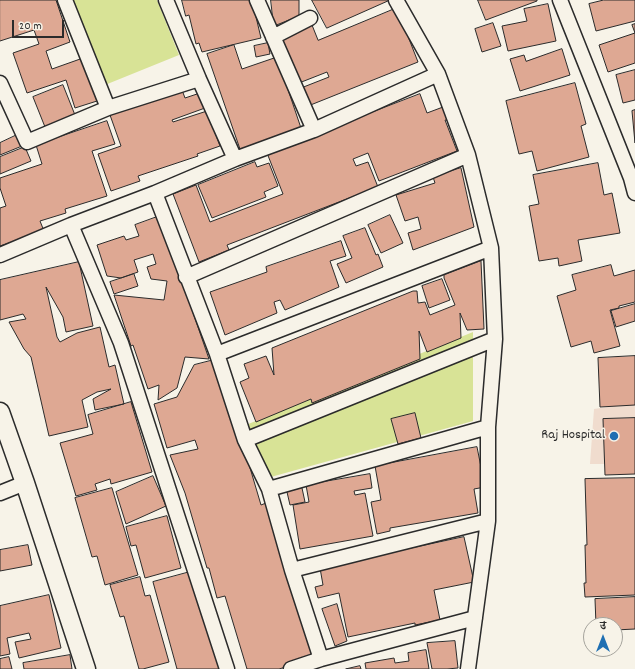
<!DOCTYPE html>
<meta charset="utf-8">
<style>
body{margin:0}
#map{position:relative;width:635px;height:669px;overflow:hidden;background:#f7f3e8;font-family:Dekko,"Playpen Sans Deva",sans-serif}
canvas{display:block}
.north{position:absolute;left:583px;top:617px;width:40px;height:40px;box-sizing:border-box;background:#f7f3e8;border:1px solid #a5a39c;border-radius:50%;rotate:0deg;font-size:11px;font-weight:700;line-height:16px;text-align:center;color:#2b2b2b}
.north::after{content:'';display:block;margin:auto;width:14px;height:18px;background:#1f6fb2;clip-path:polygon(50% 0,100% 100%,50% 72%,0 100%)}
.scale{position:absolute;left:12px;top:20px;width:52px;height:18px;box-sizing:border-box;border:2px solid #2b2b2b;border-top:0;padding-left:5px;font-size:12px;line-height:14px;white-space:nowrap;color:#2b2b2b;-webkit-text-stroke:3px #f7f3e8;paint-order:stroke}
</style>
<div id="map">
<canvas width="635" height="669"></canvas>
<div class="north">उ</div>
<div class="scale">20 m</div>
</div>
<script>
const ctx = document.querySelector('canvas').getContext('2d');
ctx.lineJoin = 'round';
function fillPath(path, color) {
  ctx.fillStyle = color;
  ctx.fill(path, 'evenodd');
}
function stroke(path, color, width, dash) {
  ctx.strokeStyle = color;
  ctx.lineWidth = width;
  ctx.lineCap = dash ? 'butt' : 'round';
  ctx.setLineDash(dash || []);
  ctx.stroke(path);
}
function label(font, color, halo, rows, align = 'center') {
  ctx.font = font + ' Dekko,sans-serif';
  ctx.lineWidth = 3;
  ctx.setLineDash([]);
  ctx.textBaseline = 'middle';
  ctx.strokeStyle = halo;
  ctx.fillStyle = color;
  for (const [text, x, y, turn = 0] of rows) {
    ctx.save();
    ctx.translate(x, y);
    ctx.rotate((+turn || 0) * Math.PI / 180);
    ctx.textAlign = isNaN(turn) ? turn : align;
    if (halo) ctx.strokeText(text, 0, 0);
    ctx.fillText(text, 0, 0);
    ctx.restore();
  }
}
const built = new Path2D(`
 M635,403V464H590L594,409Z`);
const green = new Path2D(`
 M59,0H157L179,55L95,89Z
 M473,332V421L260,480L241,427Z`);
const building = new Path2D(`
 M0,0H56L70,42L46,51L52,69L83,58L97,101L75,108L66,80L27,93L13,53L39,44L34,30L0,41Z
 M182,0H252L261,38L202,52L199,43L196,44L189,15L186,16Z
 M271,0H299V16L274,26Z
 M312,0H390L327,28Z
 M478,0H537V1L486,20Z
 M604,0H635V21L596,31L589,4Z
 M548,4L556,41L508,51L502,26L527,21L524,9Z
 M397,8L418,62L308,106L301,88L329,77L327,72L299,83L280,37L312,25L318,40Z
 M493,23L501,46L482,52L475,29Z
 M635,24V63L608,72L599,45L635,33L632,25Z
 M268,43L270,54L256,57L254,46Z
 M234,45L242,69L277,57L302,131L241,152L207,54Z
 M562,49L570,75L520,91L510,59L524,55L526,61Z
 M635,70V100L623,103L616,75Z
 M575,83L586,124L581,126L589,157L537,171L532,151L519,154L506,101Z
 M63,85L75,115L45,127L33,97Z
 M182,90L185,98L200,93L205,108L172,120L173,122L207,111L220,146L197,154L198,156L138,176L140,181L111,191L98,154L121,146L110,115Z
 M420,94L427,113L443,107L448,120H445L457,151L379,181L368,153L353,159L356,166L368,162L378,187L227,245L229,250L199,262L173,194L196,185L210,222L283,194L267,153L310,136Z
 M635,110V143L632,111Z
 M107,121L115,144L92,151L107,196L65,209L66,213L40,221L44,231L0,246V208L6,206L0,188V178L42,164L36,145Z
 M17,135L22,146L0,155V143Z
 M25,147L31,161L0,174V157Z
 M255,162L257,167L269,163L278,186L264,192L266,197L212,218L198,185Z
 M598,163L604,195L612,193L620,233L578,240L582,261L559,266L558,258L539,261L529,206L539,204L533,175Z
 M461,168L474,227L413,250L408,233L421,229L418,217L405,221L396,195L435,183L433,177Z
 M390,215L403,243L381,253L368,225Z
 M157,217L179,272L209,359L185,357L177,388L158,400L159,385L148,389L133,345L131,346L114,295L164,300L167,281L151,279L147,267L156,264L153,254L134,260L138,272L121,278L107,276L97,245L124,236L126,240L139,236L135,225Z
 M365,228L376,255L378,254L383,267L346,283L337,264L352,258L343,236Z
 M341,241L346,256L330,261L339,287L285,310L280,300L274,302L277,313L225,335L210,292L267,272L266,267Z
 M481,261L484,329L467,330L460,313L461,338L427,352L419,331L420,359L312,403L311,399L256,422L240,382L249,378L244,364L266,356L274,375L272,348L413,291H417L418,303L425,302L430,315L455,305L444,278V275Z
 M79,262L93,326L66,332L63,317L46,287L57,337L60,342L77,333L100,327L109,367L115,365L124,404L95,410L93,399L111,389L97,392L82,400L88,427L49,436L31,357L24,349L9,322L26,319L23,314L0,320V280Z
 M611,265L614,276L635,270V302L619,306V308L610,310L620,346L594,353L591,341L571,347L557,296L576,290L572,275Z
 M134,274L138,286L114,294L110,282Z
 M442,279L450,300L429,308L422,286Z
 M635,304V321L616,327L611,311Z
 M635,356V405L600,407L598,358Z
 M214,360L248,461L261,505L266,503L313,659L279,669H247L225,596L217,598L209,568H207L185,493L170,455L198,449L195,440L167,448L154,404L177,397L194,365Z
 M131,402L152,472L111,484L110,479L95,484L97,490L76,496L60,443L93,434L88,415Z
 M415,413L421,438L398,444L391,419Z
 M635,418V474L605,475L603,419Z
 M477,447L485,487L474,489L478,513L390,528V531L377,534L371,502L381,500L375,466Z
 M370,474L372,488L354,491L355,495L365,493L373,536L300,549L293,505L309,502L306,485Z
 M153,476L166,506L126,524L116,492Z
 M635,478V595L585,597L584,583H586L585,545H587L585,479Z
 M112,488L138,575L105,585L97,556L92,557L75,498Z
 M302,488L305,502L290,505L287,492Z
 M167,516L181,568L145,578L136,545L131,546L126,527Z
 M464,537L474,582L434,590L440,620L415,625V623L348,637L339,593L318,598L315,587L323,585L320,568Z
 M28,545L32,565L0,571V550Z
 M190,572L202,617L205,616L220,669H177L153,582Z
 M140,577L145,596L150,595L169,662L143,669H139L124,616L120,617L110,585Z
 M49,595L61,648L19,658L15,642L31,639L29,633L7,638L10,654L0,656V606Z
 M635,597V629L615,630V625H596L595,599Z
 M337,604L347,641L335,646L322,609Z
 M455,641L458,668L447,669H432L427,643Z
 M426,650L429,669H366L365,663L394,658L395,663L409,661L408,653Z
 M70,655L72,669H24L23,663Z
 M9,657L12,669H0V659Z
 M360,666L361,669H346Z`);
const minor = new Path2D(`
 M65,0L108,108
 M166,0L199,79L235,159
 M257,0L314,130
 M396,0L438,74L468,155L491,248L495,339L488,427V521L468,669
 M560,0L631,178L635,177
 M273,37L310,18
 M0,83L27,142L108,108L199,79
 M631,178L635,193
 M155,193L217,354L245,440L269,489L292,570L321,659
 M71,225L121,343L227,669
 M0,255L71,225L155,193L235,159L314,130L438,74
 M186,277L468,155
 M217,354L491,248
 M245,440L495,339
 M269,489L488,427
 M0,493L25,483
 M292,570L488,521
 M291,669L321,659L475,618`);
const tertiary = new Path2D(`
 M0,412L25,483L86,669`);
const markers = [
 [614,436,5,"#1f6fb2"]
];
const poiNames = [
 ["Raj Hospital",605,436]
];
fillPath(built, '#f0dcce');
fillPath(green, '#d8e396');
fillPath(building, '#dea893');
stroke(building, '#2b2b2b', 1);
stroke(minor, '#2b2b2b', 17);
stroke(tertiary, '#2b2b2b', 21);
stroke(minor, '#f7f3e8', 14);
stroke(tertiary, '#f7f3e8', 18);
for (const [x, y, r, color] of markers) {
  const dot = new Path2D();
  dot.arc(x, y, r, 0, 2 * Math.PI);
  ctx.fillStyle = color;
  ctx.fill(dot);
  stroke(dot, '#f7f3e8', 1.5);
}
label('14px', '#2b2b2b', '#f7f3e8', poiNames, 'right');
</script>
